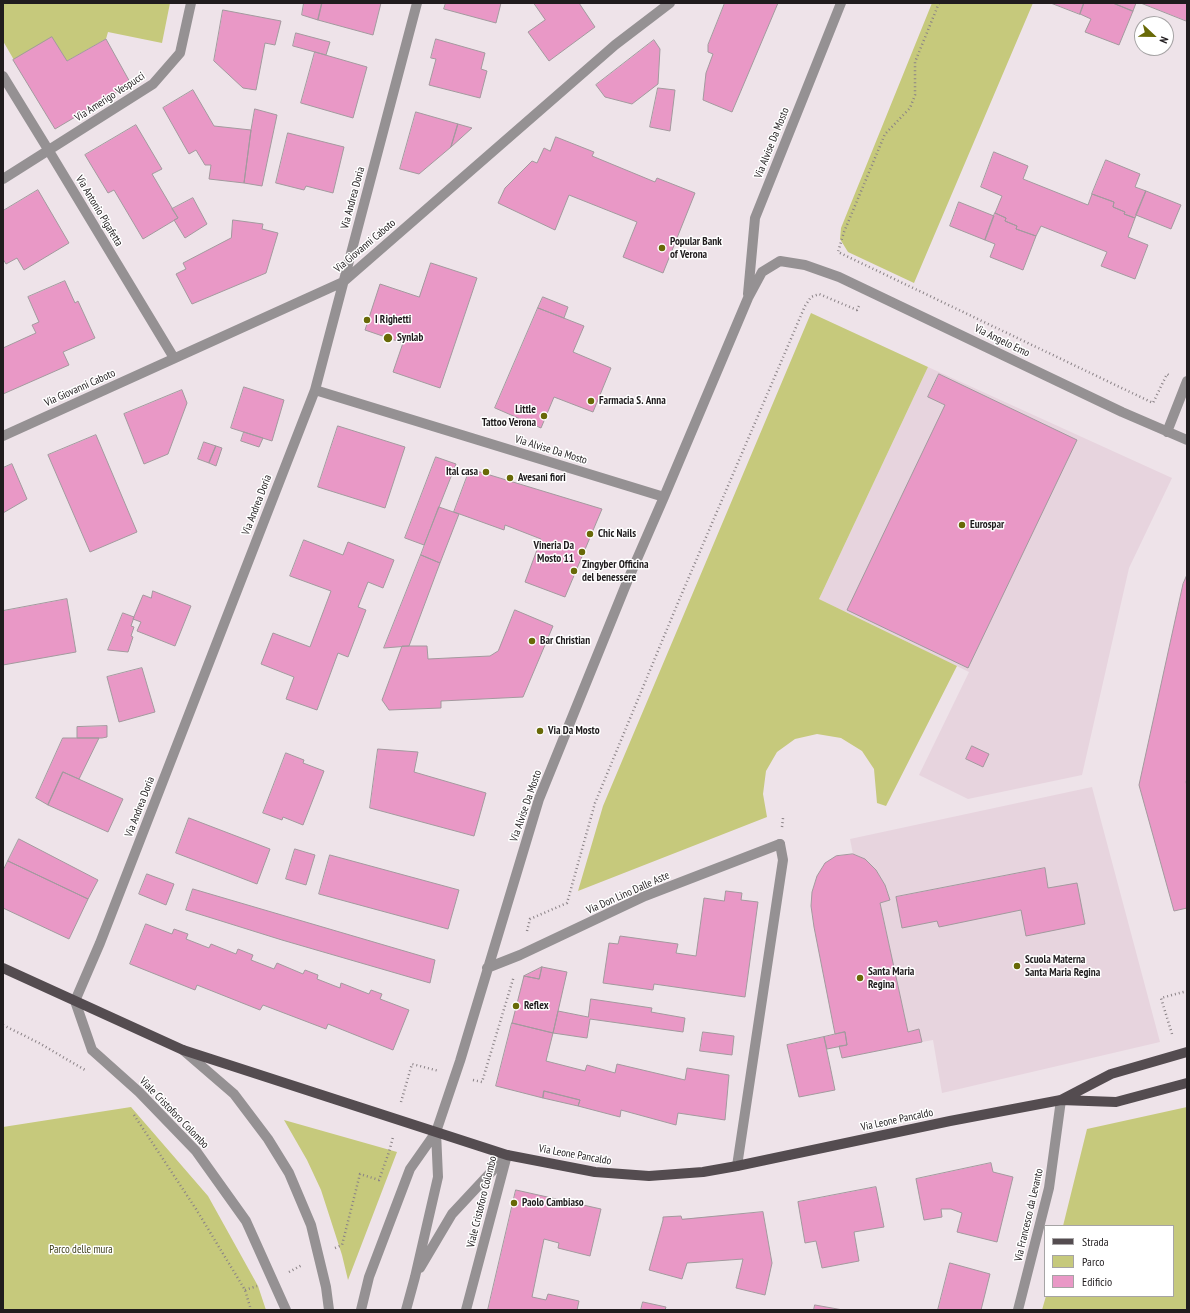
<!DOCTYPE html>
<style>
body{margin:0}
#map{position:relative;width:1190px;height:1313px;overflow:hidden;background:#eee3e9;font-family:"PT Sans Narrow",sans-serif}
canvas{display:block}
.frame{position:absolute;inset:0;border:4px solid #201c1e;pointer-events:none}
.legend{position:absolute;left:1044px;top:1225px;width:130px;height:72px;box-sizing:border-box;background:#fff;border:1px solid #a6a4a5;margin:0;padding:5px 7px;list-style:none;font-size:12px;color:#201c1e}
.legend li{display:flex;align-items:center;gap:8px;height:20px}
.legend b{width:20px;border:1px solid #a6a4a5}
.north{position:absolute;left:1134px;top:16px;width:40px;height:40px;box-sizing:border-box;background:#fff;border:1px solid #a6a4a5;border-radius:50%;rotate:112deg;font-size:11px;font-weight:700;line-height:16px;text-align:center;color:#201c1e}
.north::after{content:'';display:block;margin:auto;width:14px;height:18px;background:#686907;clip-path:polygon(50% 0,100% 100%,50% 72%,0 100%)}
</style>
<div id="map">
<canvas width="1190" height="1313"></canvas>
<div class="frame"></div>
<ul class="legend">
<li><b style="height:5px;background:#544c50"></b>Strada</li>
<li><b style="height:11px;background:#c6c97c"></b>Parco</li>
<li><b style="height:11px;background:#e998c6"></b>Edificio</li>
</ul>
<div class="north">N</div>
</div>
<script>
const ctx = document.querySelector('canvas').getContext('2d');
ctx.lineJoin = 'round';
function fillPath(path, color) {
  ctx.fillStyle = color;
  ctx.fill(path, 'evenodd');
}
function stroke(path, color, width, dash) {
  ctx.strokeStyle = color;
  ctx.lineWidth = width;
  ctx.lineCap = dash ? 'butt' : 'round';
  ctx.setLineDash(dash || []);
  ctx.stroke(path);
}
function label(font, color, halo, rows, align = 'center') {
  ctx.font = font + ' "PT Sans Narrow",sans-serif';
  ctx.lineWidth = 3;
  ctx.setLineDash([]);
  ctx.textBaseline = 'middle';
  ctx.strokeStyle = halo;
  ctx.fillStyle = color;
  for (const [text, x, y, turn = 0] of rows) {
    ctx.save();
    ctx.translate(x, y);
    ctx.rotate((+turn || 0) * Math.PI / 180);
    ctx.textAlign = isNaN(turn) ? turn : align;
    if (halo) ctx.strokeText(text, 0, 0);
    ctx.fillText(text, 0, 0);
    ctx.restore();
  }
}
const built = new Path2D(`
 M928,367L1172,478L1129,568L1082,775L968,799L919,775L969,672L819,599Z
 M1092,787L1160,1042L942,1093L933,1040L922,1042L919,1029L908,1032L880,903L890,900L885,885L876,870L865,859L853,854L850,839Z`);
const green = new Path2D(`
 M3,3H170L162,43L108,32L106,39L67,61L14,60L3,41Z
 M932,3H1033L914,283L848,252L840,239L841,228Z
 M811,313L928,367L819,599L957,666L886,806L877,803L874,769L862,751L841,738L817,734L795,739L777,752L766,771L763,794L767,817L578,891L603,806Z
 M131,1107L208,1196L258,1286L266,1310H3V1127Z
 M1187,1107V1310H1042L1046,1296H1173V1226H1063L1087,1129Z
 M284,1120L397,1152L348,1280L342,1255L321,1190L307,1160Z`);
const building = new Path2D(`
 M304,3H322L318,20L302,15Z
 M322,3H381L373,35L318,20Z
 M446,3H501L496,23L444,9Z
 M534,3H579L595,27L549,61L528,32L545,20Z
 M725,3H778L732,112L703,100L706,73L713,54L708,52V45Z
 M1051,3H1084L1080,14Z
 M1084,3H1113L1133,11L1119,45L1085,32L1091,19L1080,14Z
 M1113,3H1136L1133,11Z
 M1141,3H1187V21Z
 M223,10L281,21L275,45L265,43L256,90L243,88L214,61Z
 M296,33L330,42L326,55L293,46Z
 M52,37L67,61L106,39L131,84L55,129L13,60Z
 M436,39L485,53L481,69L487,71L480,98L429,85L436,59L431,58Z
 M654,40L660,49L658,84L632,104L605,97L596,85Z
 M315,52L367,67L353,118L301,103Z
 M658,88L675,90L670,131L650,127Z
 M193,90L214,126L251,130L244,183L209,179L211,165H205L196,150L189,154L163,108Z
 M255,109L277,115L262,186L244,183L251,130Z
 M416,112L458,124L451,147L419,174L400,169Z
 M458,124L472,128L451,147Z
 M136,125L162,169L152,174L178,218L143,239L114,190L108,193L85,155Z
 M288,133L344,147L333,193L306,186L304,190L276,183Z
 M556,137L594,152L592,156L655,182L657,178L695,193L663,273L623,257L637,222L569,195L555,230L498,203L505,188L532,161L537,163L544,148L550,151Z
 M994,152L1028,166L1023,179L1088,205L1092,194L1114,202L1113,207L1125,212L1124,214L1135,218L1128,237L1148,245L1135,279L1101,266L1107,252L1041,226L1036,236L1016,229L1017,226L1005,221L1006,218L995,213L1002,196L981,187Z
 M1106,160L1140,174L1135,187L1146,191L1135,218L1124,214L1125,212L1113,207L1114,202L1092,194Z
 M38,190L69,243L24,270L17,258L6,264L3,259V211Z
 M1146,191L1181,205L1171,229L1136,215Z
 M193,198L207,224L185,238L174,220L178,218L172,209Z
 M959,202L994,216L985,240L950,226Z
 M995,213L1006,218L1005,221L1017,226L1016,229L1036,236L1023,270L990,257L995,244L985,240Z
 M233,220L263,224L262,229L278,233L266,273L192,304L176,274L186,269L183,263L231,238Z
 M431,263L477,278L440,388L393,372L403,343L365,330L380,284L419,297Z
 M65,281L75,303L78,301L95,338L63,352L69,365L3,394V348L36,333L32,325L39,322L28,297Z
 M543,297L568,307L564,318L538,308Z
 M538,308L584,326L573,352L611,368L593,412L554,397L541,428L495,408Z
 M939,374L1077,440L968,668L847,610L945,405L928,397Z
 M244,387L284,400L272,441L231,428Z
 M182,390L187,403L168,454L144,464L124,414Z
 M338,426L405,447L385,508L318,487Z
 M244,432L263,438L259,447L241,441Z
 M96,435L137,532L90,552L48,455Z
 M204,442L216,446L209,463L198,459Z
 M216,446L222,448L216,466L209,463Z
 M436,457L456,464L424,545L405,538Z
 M12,464L27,499L3,513V468Z
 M470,469L602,509L565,597L525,582L541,539L505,525L504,530L454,512Z
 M439,507L459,514L440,563L421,555Z
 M304,540L343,555L348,542L394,560L383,588L368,582L358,607L366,610L348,657L338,653L317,710L286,699L294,677L261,664L273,633L310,647L331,591L290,576Z
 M421,555L440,563L409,646L384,648Z
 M1187,575V778L1186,782L1187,786V908L1174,911L1139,785L1183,584Z
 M153,591L191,606L175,646L137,631L141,622L133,619L143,595L151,598Z
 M67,599L76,652L3,665V611Z
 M515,610L553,626L523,697L441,701V708L389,710L382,700L402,646H427L428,659L490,656L498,651Z
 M123,613L134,617L131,626L134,627L131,636L133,637L128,652L108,650Z
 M142,668L155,712L119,722L107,677Z
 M107,726V737L102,738H77V727Z
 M63,738H99L79,779L63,772L48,805L36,798Z
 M972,746L989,754L983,767L966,759Z
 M378,749L418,752L414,772L486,793L474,836L370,808Z
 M286,753L304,760L303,763L324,771L303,825L283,817L282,820L263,813Z
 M63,772L123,799L108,832L48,805Z
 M189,818L270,849L257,884L176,853Z
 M19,839L98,880L88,899L8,861Z
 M295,849L315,855L306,885L286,879Z
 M853,854L865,859L876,870L885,885L890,900L880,903L908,1032L919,1029L922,1042L842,1058L839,1046L847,1045L845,1032L835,1034L814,927L811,906L812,892L817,876L825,863L836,856Z
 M330,855L459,890L448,929L319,894Z
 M8,861L88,899L69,939L3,908V871Z
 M1045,868L1048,888L1077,883L1085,924L1026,936L1021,910L939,927L937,921L902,928L896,897Z
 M147,874L174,884L166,905L139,894Z
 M193,889L435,960L430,983L282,940L186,910Z
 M726,891L742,893L741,900L758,902L745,997L654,984L653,990L603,983L609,943L618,944L620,936L678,944L676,953L696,956L704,898L724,901Z
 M146,924L172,934L174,929L188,934L186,939L209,948L211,944L236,954L238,949L253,955L251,960L274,969L277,963L303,974L305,970L318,975L317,979L340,988L341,983L369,994L371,990L382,994L380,999L409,1010L393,1050L328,1024L326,1029L263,1005L260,1010L197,985L195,990L130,964Z
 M542,967L539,979L524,976Z
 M542,967L567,972L553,1033L512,1023L524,976L539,979Z
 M591,999L652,1008L651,1012L685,1018L683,1032L590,1019L587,1038L553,1033L558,1011L588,1017Z
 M512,1023L553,1033L546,1061L585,1071L587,1065L615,1073L617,1064L685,1080L687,1068L729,1075L725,1120L678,1113L676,1125L621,1110L620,1117L578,1106L580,1100L544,1091L543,1098L496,1086Z
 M703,1032L734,1036L732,1055L700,1051Z
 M845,1032L847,1045L827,1049L824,1037Z
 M824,1037L835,1090L799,1097L787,1045Z
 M544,1091L580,1100L578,1106L543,1098Z
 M991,1163L993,1172L1013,1177L997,1242L957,1232L962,1213L951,1209H941L942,1217L924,1220L916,1179Z
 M876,1187L884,1227L854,1232L859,1261L822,1268L816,1241L805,1243L798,1202Z
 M516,1190L601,1209L590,1256L558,1248L559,1243L544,1239L532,1297L546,1300L548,1294L579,1301L577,1310H488Z
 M763,1212L772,1263L765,1295L736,1288L743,1259L687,1263L682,1279L649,1270L663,1220V1217L681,1216L682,1219Z
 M950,1263L990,1274L981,1310H938Z
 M643,1302L666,1307L665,1310H641Z
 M815,1305L843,1310H814Z`);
const path = new Path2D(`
 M939,3L915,62V95L910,108L885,134L844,232L838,252L1153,403L1167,374L1170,376
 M782,827L783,818
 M527,931L530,919L567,903L595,803L677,605L805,306L811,297L819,294L857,310L859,306
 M3,1025L39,1043L85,1070
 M1172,1034L1161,998L1187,991
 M473,1080L482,1082L514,976
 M401,1102L412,1064L439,1071
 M134,1115L196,1209L245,1290L251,1310
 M335,1248L342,1245L360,1174L379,1180L389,1152L393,1137
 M289,1272L302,1265
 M245,1290L257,1286`);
const service = new Path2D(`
 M737,1166L783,860L780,844`);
const minor = new Path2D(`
 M3,76L49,151L174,358
 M3,179L153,84L180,53L191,3
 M748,294L755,218L841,3
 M315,390L664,497
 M1167,432L1187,381
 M3,436L343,282L615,45L670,3
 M487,968L520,955L645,896L780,844
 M75,1001L100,943L315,390L417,3
 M436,1132L460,1061L539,799L627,582L664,497L748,298L762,272L780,261L805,265L839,277L1122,412L1187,440
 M466,1310L507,1155
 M1018,1310L1049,1188L1061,1100`);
const tertiary = new Path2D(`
 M75,1001L92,1050L139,1092L196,1151L246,1221L286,1310
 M183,1050L234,1094L268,1139L289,1173L311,1225L326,1287L329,1310
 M420,1268L452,1214L507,1155
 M361,1310L369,1277L410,1169L436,1132
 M406,1310L415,1277L438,1177L436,1132`);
const primary = new Path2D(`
 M3,968L183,1050L507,1155L595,1172L649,1176L703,1172L737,1166L950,1121L1061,1100L1116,1102L1187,1083
 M1061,1100L1111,1074L1187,1052`);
const markers = [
 [662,248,4,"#686907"],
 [367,320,4,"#686907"],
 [388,338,5,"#686907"],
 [591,401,4,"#686907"],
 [544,416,4,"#686907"],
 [486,472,4,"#686907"],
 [510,478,4,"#686907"],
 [962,525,4,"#686907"],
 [590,534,4,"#686907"],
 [582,552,4,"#686907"],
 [574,571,4,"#686907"],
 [532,641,4,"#686907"],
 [540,731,4,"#686907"],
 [1017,966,4,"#686907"],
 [860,978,4,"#686907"],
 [516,1006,4,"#686907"],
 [514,1203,4,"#686907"]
];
const streetNames = [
 ["Via Amerigo Vespucci",110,97,-33],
 ["Via Alvise Da Mosto",772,143,-68],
 ["Via Andrea Doria",353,198,-75],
 ["Via Antonio Pigafetta",99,211,59],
 ["Via Giovanni Caboto",365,246,-40],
 ["Via Angelo Emo",1002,341,26],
 ["Via Giovanni Caboto",80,388,-24],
 ["Via Alvise Da Mosto",551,450,17],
 ["Via Andrea Doria",257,505,-69],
 ["Via Alvise Da Mosto",526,806,-71],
 ["Via Andrea Doria",140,807,-69],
 ["Via Don Lino Dalle Aste",628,893,-24],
 ["Viale Cristoforo Colombo",174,1113,46],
 ["Via Leone Pancaldo",897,1120,-12],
 ["Via Leone Pancaldo",575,1155,10],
 ["Viale Cristoforo Colombo",482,1202,-76],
 ["Via Francesco da Levanto",1029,1215,-77]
];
const poiNames = [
 ["Popular Bank",670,242],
 ["of Verona",670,255],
 ["I Righetti",375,320],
 ["Synlab",397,338],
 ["Farmacia S. Anna",599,401],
 ["Little",536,410,"right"],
 ["Tattoo Verona",536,423,"right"],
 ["Ital casa",478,472,"right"],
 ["Avesani fiori",518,478],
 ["Eurospar",970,525],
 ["Chic Nails",598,534],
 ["Vineria Da",574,546,"right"],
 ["Mosto 11",574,559,"right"],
 ["Zingyber Officina",582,565],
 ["del benessere",582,578],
 ["Bar Christian",540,641],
 ["Via Da Mosto",548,731],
 ["Scuola Materna",1025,960],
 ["Santa Maria Regina",1025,973],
 ["Santa Maria",868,972],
 ["Regina",868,985],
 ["Reflex",524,1006],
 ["Paolo Cambiaso",522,1203]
];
const parkNames = [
 ["Parco delle mura",81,1250]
];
fillPath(built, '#e7d4de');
fillPath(green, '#c6c97c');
fillPath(building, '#e998c6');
stroke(building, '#a3999e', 1);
stroke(path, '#8a8286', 2.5, [1, 3]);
stroke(service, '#959193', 10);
stroke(minor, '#959193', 10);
stroke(tertiary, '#959193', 10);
stroke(primary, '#544c50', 10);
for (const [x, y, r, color] of markers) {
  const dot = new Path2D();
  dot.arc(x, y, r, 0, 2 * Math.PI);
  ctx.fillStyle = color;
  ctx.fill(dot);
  stroke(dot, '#fff', 1.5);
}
label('11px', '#201c1e', '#fff', streetNames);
label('bold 11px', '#201c1e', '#fff', poiNames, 'left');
label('11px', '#3e3f1a', '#fff', parkNames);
</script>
